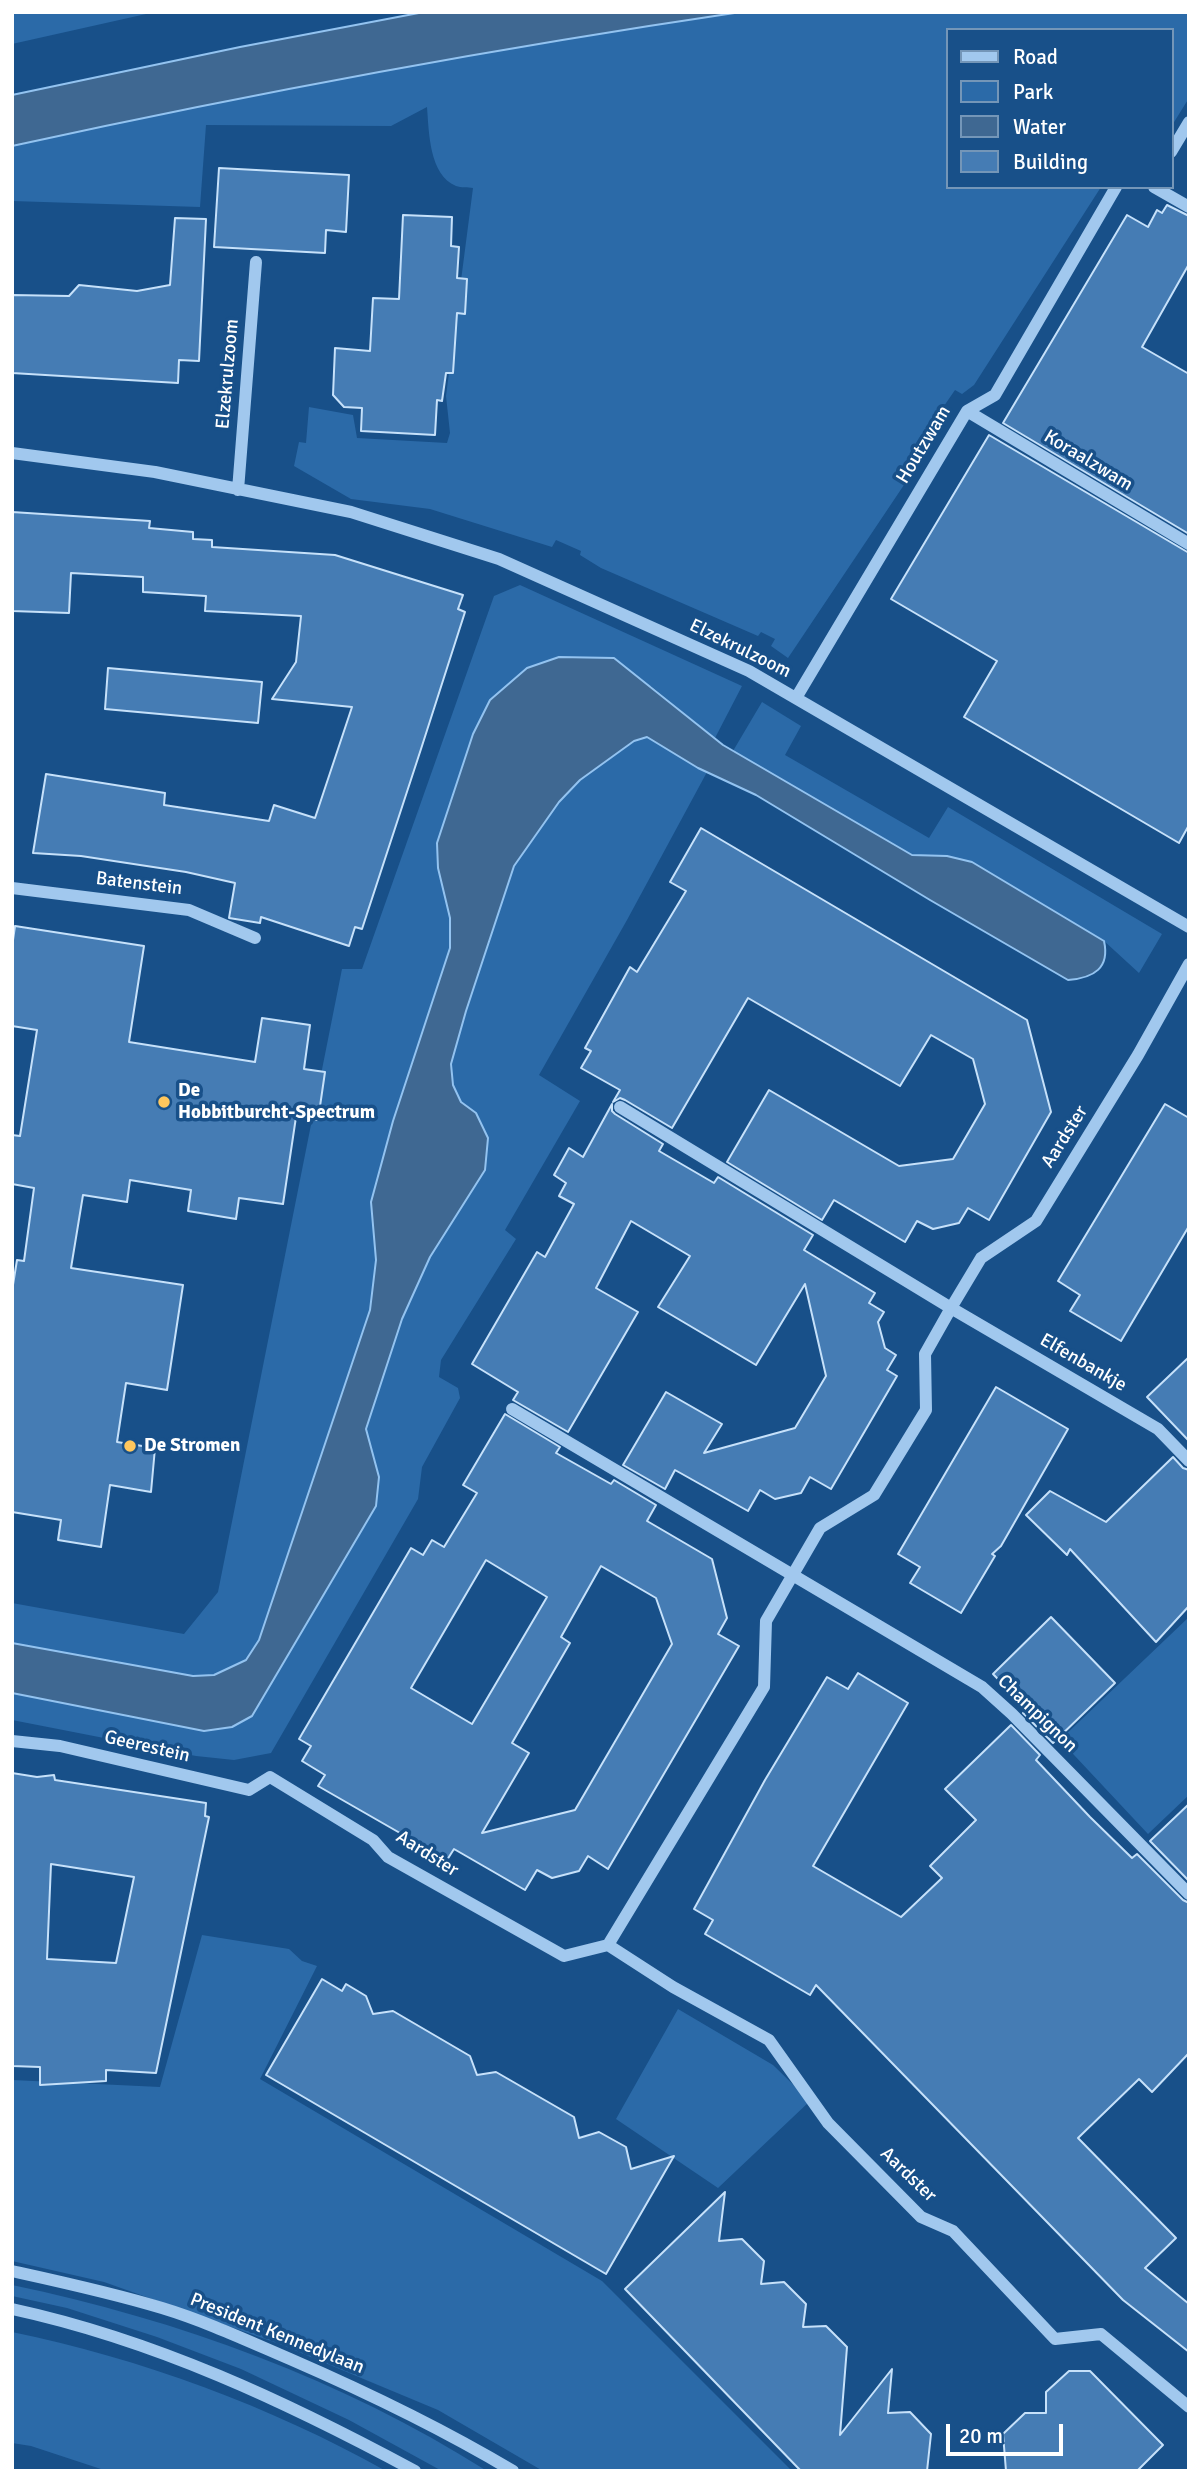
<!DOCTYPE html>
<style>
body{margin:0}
#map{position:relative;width:1201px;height:2483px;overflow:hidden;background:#185089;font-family:Signika,sans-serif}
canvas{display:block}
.frame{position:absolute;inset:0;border:14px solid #fff;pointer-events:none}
.legend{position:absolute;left:946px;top:28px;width:228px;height:161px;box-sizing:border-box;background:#185089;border:2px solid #7496b8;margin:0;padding:9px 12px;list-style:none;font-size:21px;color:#fff}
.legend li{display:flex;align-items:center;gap:14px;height:35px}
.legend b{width:35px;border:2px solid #7496b8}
.scale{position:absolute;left:946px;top:2424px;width:117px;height:32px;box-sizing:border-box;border:4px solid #fff;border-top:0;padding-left:9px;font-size:21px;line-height:24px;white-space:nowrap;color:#fff;-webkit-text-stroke:5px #185089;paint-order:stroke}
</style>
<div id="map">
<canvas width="1201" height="2483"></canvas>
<div class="frame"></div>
<ul class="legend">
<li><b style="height:9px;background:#a1c8ee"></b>Road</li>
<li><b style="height:19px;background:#2b6aa8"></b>Park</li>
<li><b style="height:19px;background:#3f6892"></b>Water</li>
<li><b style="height:19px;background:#457cb4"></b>Building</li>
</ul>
<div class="scale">20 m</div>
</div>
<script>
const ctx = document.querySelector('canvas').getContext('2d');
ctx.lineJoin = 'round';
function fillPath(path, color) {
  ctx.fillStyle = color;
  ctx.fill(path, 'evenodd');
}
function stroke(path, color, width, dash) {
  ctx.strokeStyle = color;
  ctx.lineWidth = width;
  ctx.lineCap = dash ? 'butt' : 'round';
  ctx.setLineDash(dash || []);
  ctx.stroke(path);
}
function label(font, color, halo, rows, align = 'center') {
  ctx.font = font + ' Signika,sans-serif';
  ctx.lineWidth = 7;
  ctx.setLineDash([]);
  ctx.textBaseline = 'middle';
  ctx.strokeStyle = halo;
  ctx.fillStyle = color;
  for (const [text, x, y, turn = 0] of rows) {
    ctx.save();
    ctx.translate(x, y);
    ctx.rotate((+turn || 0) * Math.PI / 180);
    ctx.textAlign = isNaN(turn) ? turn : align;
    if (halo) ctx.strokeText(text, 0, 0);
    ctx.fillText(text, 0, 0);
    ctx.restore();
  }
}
const green = new Path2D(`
 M12,12H155L12,44Z
 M741,12H1189V98L1171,127V30H947V187H1101L974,385L962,394L955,390L935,419L936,427L916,467L788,658L771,646L775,639L761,632L758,636L601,568L580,555L581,551L556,540L552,547L430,509L351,499L294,466L299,442L306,443L309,407L353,415L357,438L447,443L450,433L446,396L473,188C468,187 461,188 456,186C429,175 429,132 427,107L391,126L206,125L200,207L12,201V146C253,93 497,48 741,12Z
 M520,585L742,686L715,738L651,686L507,687L490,700L473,734L437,843L438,868L450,918V948L393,1121L371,1202L376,1260L370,1310L260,1640L246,1660L214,1675L193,1676L12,1643V1603L184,1634L218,1592L342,969H362L494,596Z
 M762,702L801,726L785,755L929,838L948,807L1162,934L1139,973L1103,940L972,863L947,856L912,855L733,751Z
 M647,737L707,772L627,920L539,1075L580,1101L505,1230L516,1239L441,1360L439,1377L458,1388L460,1398L422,1467L418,1499L271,1753L234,1760L196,1756L12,1720V1693L204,1731L379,1476L366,1429L402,1319L430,1257L485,1170L476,1113L461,1102L453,1086L451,1064L466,1011L514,866L559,802L580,780L635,741Z
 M1189,1617V1795L1148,1834L1060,1740Z
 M202,1935L289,1949L302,1961L317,1966L260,2079L602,2281L792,2471H543L438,2410L282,2345L104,2282L12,2261V2080L160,2087Z
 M678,2009L773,2065L810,2101L718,2188L616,2119Z
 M12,2285C179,2320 342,2379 487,2471H442L349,2420L241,2369L157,2337L67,2308L12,2296Z
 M12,2332C142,2359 270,2406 386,2471H107L31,2446L12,2443Z`);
const water = new Path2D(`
 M424,12H741C497,48 254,93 12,146V95L240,47Z
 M559,657L614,658L723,745L912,855L947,856L972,862L1104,941C1110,968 1094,978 1068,980L930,900L756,795L698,768L647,737L634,741L580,780L559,802L514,866L466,1011L451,1064L453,1085L461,1102L476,1113L488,1138L485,1170L430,1257L402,1319L366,1429L379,1477L376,1506L252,1716L232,1727L204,1731L12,1693V1643L193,1676L214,1675L246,1660L259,1640L370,1310L376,1260L371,1202L393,1121L450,948V918L438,868L437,843L473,734L490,700L527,668Z`);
const building = new Path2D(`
 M219,168L349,175L346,232L326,230L325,253L214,247Z
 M1167,205L1189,216V264L1142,347L1189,374V534L1003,423L1127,215L1148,227L1157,210L1162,213Z
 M403,215L452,217L451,246L459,247L457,278L467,279L465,314L457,313L453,373H446L442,401L437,400L435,435L361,431L362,408L344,407L333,395L335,348L370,351L373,298L399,299Z
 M175,218L206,219L199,361L179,360L178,383L12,373V295L69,296L79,285L137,291L170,285Z
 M989,435L1189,553V825L1179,843L964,717L997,661L891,599Z
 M12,512L150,521L149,528L193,532V539L212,540V547L335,555L463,595L458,609L465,612L421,749L362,929L355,927L349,946L261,917L260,923L229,918L235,883L186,872L81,856L33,853L46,774L165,793L164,805L269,821L274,805L315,818L352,707L272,699L296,662L301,616L205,611L206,596L143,592V577L71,573L69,613L12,611Z
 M108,668L262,682L258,723L105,709Z
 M701,828L1027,1020L1051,1112L989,1220L968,1208L959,1223L933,1229L917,1221L905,1242L834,1200L822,1220L727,1162L769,1090L899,1166L953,1159L985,1104L973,1059L931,1035L900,1086L748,998L672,1128L625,1100L620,1098L613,1102L620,1090L581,1068L591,1051L585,1048L630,967L637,972L686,891L670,882Z
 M15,926L144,946L129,1042L255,1062L262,1018L310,1025L304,1069L325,1072L318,1120L296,1117L283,1204L239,1198L236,1219L188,1211L191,1190L130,1180L127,1202L83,1195L71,1268L183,1285L167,1390L126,1383L117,1442L155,1448L151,1492L110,1485L101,1547L58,1540L61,1520L12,1512V1291L17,1260L24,1261L34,1188L12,1184V1135L20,1136L37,1030L12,1026V947Z
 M612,1104V1111L615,1114L663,1144L659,1151L714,1183L718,1177L813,1235L804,1250L875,1293L869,1303L884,1312L878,1322L885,1348L896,1355L887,1370L897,1376L831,1489L810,1477L801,1493L775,1499L760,1490L748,1511L675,1470L665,1489L623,1465L666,1392L722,1424L704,1453L795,1428L826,1376L805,1284L756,1365L658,1307L690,1256L631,1221L596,1288L638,1312L568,1432L513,1400L518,1392L472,1364L537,1252L545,1257L574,1204L559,1196L566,1183L554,1175L569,1148L583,1157Z
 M1165,1104L1189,1118V1226L1121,1341L1070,1311L1080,1295L1058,1281Z
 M1189,1357V1441L1147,1397Z
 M996,1387L1068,1429L1001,1546L992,1554L995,1556L961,1613L910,1583L920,1567L898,1554Z
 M505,1414L560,1447L556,1453L611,1484L614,1480L656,1505L647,1521L712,1559L727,1618L718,1634L739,1646L608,1869L588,1856L579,1871L552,1878L537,1870L525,1890L454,1849L447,1860L318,1786L325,1775L302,1761L311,1746L299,1739L411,1548L423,1555L432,1540L444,1547L477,1493L463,1485ZM486,1560L547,1597L472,1724L411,1688ZM601,1566L656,1598L672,1644L575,1810L482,1833L529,1753L512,1743L570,1643L561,1637Z
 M1173,1457L1183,1468L1189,1470V1606L1156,1642L1070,1549L1067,1555L1026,1515L1050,1491L1106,1522Z
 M1051,1617L1115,1683L1053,1743L1023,1713L1027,1709L993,1674Z
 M858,1673L908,1703L813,1866L901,1917L942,1878L930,1866L976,1820L945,1789L1011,1725L1040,1755L1036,1760L1090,1817L1132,1858L1137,1854L1183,1900L1189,1903V2053L1152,2092L1139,2079L1078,2138L1176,2238L1145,2268L1189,2304V2352L1123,2300L816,1985L810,1995L705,1934L713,1920L694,1909L765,1780L827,1677L848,1689Z
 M12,1773L37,1777L54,1775L55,1780L206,1803L205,1816L209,1817L156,2073L106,2070V2081L40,2085V2067L12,2066ZM51,1864L134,1877L116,1963L47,1959Z
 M1189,1804V1881L1150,1841Z
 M322,1979L342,1991L346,1984L366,1996L373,2014L393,2011L470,2056L477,2075L496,2072L574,2117L579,2138L599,2132L626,2147L631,2169L674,2156L606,2274L266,2075Z
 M725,2192L719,2241L742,2239L764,2261L761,2284L784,2282L806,2304L803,2327L826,2326L847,2347L840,2435L892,2369L888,2413L910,2412L931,2434L927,2471H801L625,2289Z
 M1069,2371H1090L1163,2445L1137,2471H1006L1003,2434L1025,2413H1046V2392Z`);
const minor = new Path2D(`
 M1171,152L1189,122
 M1154,187L1189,207
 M967,411L1189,544
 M12,453L155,472L351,512L499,559L749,671L1189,927
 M238,490L256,262
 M796,698L967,411L995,395L1116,187
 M12,888L189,910L255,938
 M620,1107L951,1308L1158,1429L1189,1461
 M512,1409L982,1687L1012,1714L1189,1894
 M12,1741L60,1746L249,1790L270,1777L373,1840L388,1857L564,1956L608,1945L764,1687L766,1621L820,1528L874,1495L926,1410L925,1354L951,1308L981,1258L1036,1221L1138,1055L1189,964
 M608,1945L673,1987L769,2040L828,2123L921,2217L953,2231L1055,2339L1101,2334L1189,2407
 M12,2271C62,2282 113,2293 162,2308C205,2321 248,2341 290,2359C366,2392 441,2428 513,2471
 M12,2309C155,2340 287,2402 415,2471`);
const markers = [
 [164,1102,7,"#ffc75d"],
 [130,1446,7,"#ffc75d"]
];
const streetNames = [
 ["Elzekrulzoom",228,374,-85],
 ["Houtzwam",924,445,-59],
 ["Koraalzwam",1088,461,31],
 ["Elzekrulzoom",740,649,26],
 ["Batenstein",139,884,7],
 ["Aardster",1065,1137,-58],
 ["Elfenbankje",1083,1363,30],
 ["Champignon",1037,1714,44],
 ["Geerestein",147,1747,13],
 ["Aardster",427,1854,32],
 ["Aardster",908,2175,44],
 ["President Kennedylaan",277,2334,22]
];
const poiNames = [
 ["De",178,1091],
 ["Hobbitburcht-Spectrum",178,1113],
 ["De Stromen",144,1446]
];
fillPath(green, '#2b6aa8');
fillPath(water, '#3f6892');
stroke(water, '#93c3f0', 2);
fillPath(building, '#457cb4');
stroke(building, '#c6e1fa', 2);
stroke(minor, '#a1c8ee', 12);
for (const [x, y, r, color] of markers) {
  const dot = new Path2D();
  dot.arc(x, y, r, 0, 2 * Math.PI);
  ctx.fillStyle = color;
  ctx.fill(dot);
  stroke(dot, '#185089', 2.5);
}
label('19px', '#fff', '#185089', streetNames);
label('bold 19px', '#fff', '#185089', poiNames, 'left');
</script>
